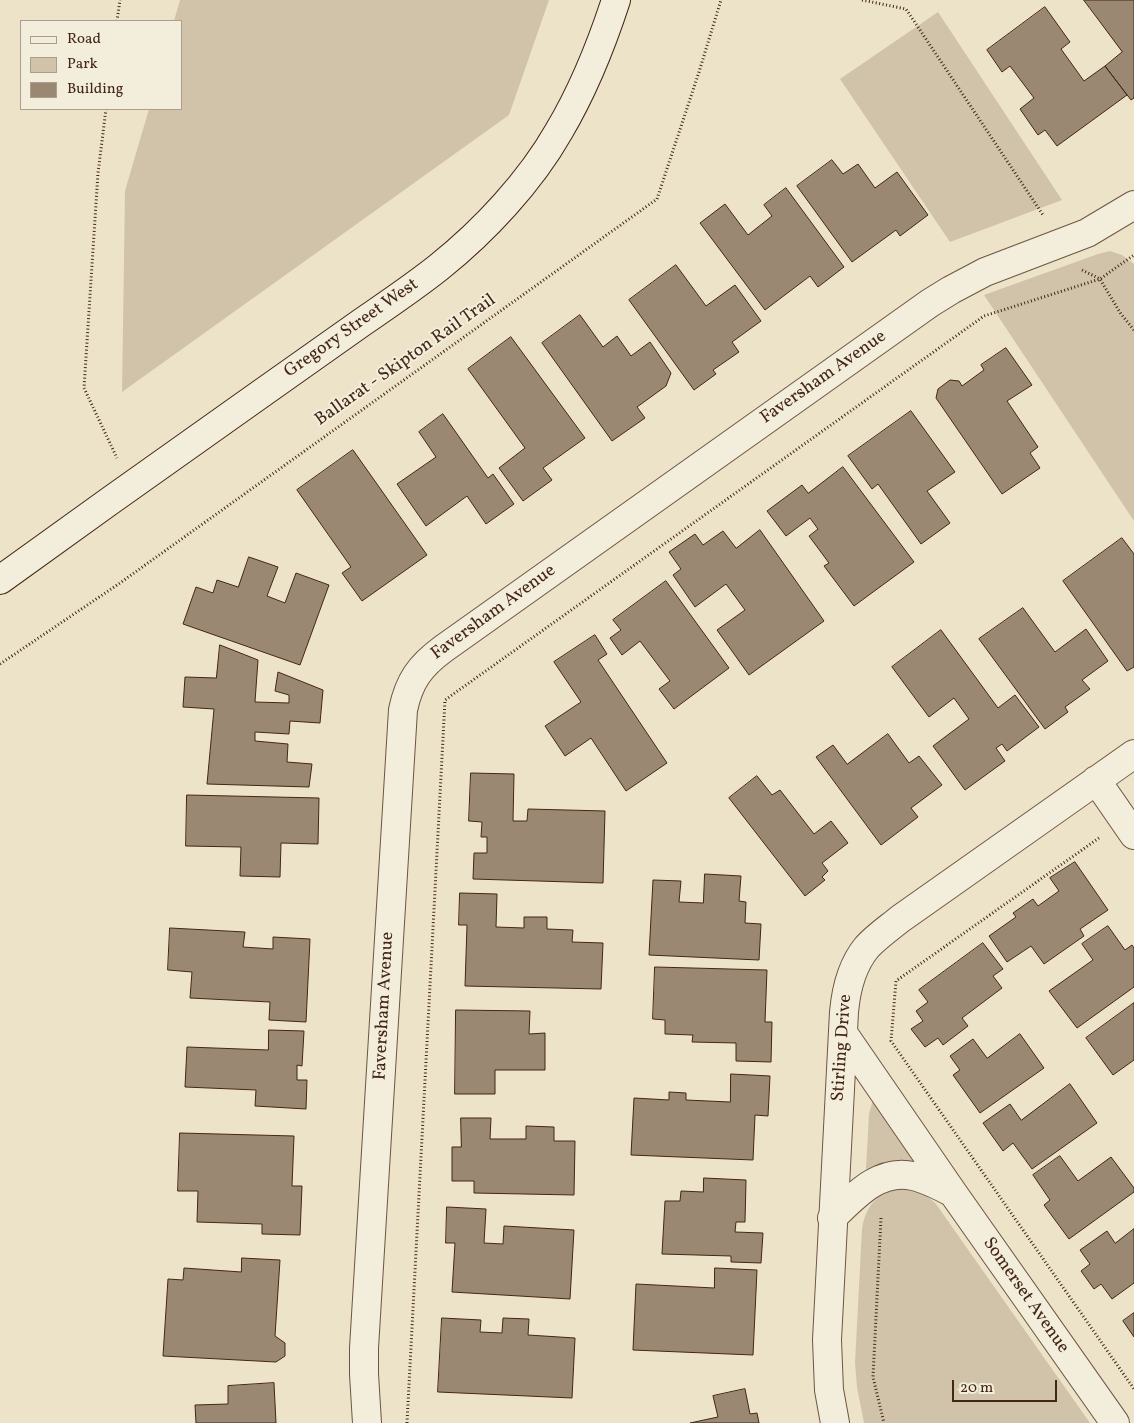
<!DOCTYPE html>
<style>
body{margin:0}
#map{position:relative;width:1134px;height:1423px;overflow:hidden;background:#ede3c8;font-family:Vollkorn,serif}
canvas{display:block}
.legend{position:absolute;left:20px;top:20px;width:162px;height:90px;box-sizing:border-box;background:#f3eddb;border:1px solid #ad9d8c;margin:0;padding:6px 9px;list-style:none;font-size:15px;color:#432616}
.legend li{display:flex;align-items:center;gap:10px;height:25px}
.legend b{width:25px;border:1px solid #ad9d8c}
.scale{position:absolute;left:952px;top:1380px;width:105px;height:22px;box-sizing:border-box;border:2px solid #432616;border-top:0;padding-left:6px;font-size:15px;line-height:18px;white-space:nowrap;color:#432616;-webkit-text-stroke:4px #f3eddb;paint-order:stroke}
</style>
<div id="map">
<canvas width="1134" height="1423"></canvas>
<ul class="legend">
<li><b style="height:6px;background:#f3eddb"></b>Road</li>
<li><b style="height:14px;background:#d0c3aa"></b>Park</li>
<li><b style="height:14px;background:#9b8873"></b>Building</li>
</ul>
<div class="scale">20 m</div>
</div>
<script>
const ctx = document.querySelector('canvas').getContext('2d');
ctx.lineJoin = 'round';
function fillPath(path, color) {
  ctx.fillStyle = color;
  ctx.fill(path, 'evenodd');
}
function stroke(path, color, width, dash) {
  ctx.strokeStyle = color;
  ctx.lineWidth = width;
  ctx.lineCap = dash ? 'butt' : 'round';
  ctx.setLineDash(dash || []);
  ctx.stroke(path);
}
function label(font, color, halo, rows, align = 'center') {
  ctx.font = font + ' Vollkorn,serif';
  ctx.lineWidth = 4;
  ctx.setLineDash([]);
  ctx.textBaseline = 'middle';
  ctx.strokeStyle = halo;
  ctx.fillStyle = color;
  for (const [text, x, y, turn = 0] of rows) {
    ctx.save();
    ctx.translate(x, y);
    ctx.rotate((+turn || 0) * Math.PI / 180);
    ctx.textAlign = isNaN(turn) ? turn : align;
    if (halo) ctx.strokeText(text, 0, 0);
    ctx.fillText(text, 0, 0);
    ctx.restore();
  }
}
const green = new Path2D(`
 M180,0H549L509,115L122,392L125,191L149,109H181V21H174Z
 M938,12L1062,200L950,242L840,79Z
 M1110,251L1122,255L1134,264V521L984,295L1098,254Z
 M874,1101L932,1166L868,1171L866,1169L869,1114L872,1103Z
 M901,1189C916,1190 925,1193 936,1204L1090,1423H864L857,1387L855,1363L862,1229C866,1205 877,1193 901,1189Z`);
const building = new Path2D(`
 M1084,0H1134V98L1131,100L1105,66L1122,52Z
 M1045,7L1070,42L1061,49L1084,81L1105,66L1127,95L1057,146L1045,130L1038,135L1020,109L1034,98L1010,66L1002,72L987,50Z
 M832,160L843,174L858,164L875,188L897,172L928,215L900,236L896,230L852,262L797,186Z
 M786,188L844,267L818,287L810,276L765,310L700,223L725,204L748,235L772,216L764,205Z
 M676,265L706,306L735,285L761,321L732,342L739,352L713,370L716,374L694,390L629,300Z
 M580,315L603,347L617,336L631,356L650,342L671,373L666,386L637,407L645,418L612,441L542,343Z
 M511,337L585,438L543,468L552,480L523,501L499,468L525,448L468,369Z
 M1006,348L1032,385L1007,401L1038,447L1030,453L1040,468L1002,494L936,398L938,389L950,380L959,381L962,386L984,370L981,365Z
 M911,411L955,472L927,491L950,523L921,544L878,484L872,489L848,456Z
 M443,414L488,478L493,474L514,504L486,524L467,496L426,526L397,484L436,457L419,432Z
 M353,450L427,555L362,601L342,573L351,567L297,490Z
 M843,467L914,562L854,606L824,566L829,563L809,536L818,529L810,518L786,536L767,511L802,485L808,493Z
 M760,530L824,621L749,675L717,630L745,610L726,584L695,607L673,575L681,569L669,552L695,534L703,545L723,531L736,548Z
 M1122,538L1134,554V667L1127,671L1063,581Z
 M249,557L278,567L267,596L285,603L296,573L329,585L300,665L183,624L196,587L213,593L217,580L238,587Z
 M666,581L729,668L674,709L659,689L670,681L640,641L622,655L610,638L621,630L613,620Z
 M1023,608L1055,652L1086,629L1108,661L1082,680L1090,689L1065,707L1068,712L1045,729L979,639Z
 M941,630L998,708L1015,695L1039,727L1007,751L1002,744L996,748L1005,761L965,790L933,746L969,719L954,698L929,717L892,667Z
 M595,635L607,654L598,660L667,763L626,791L591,738L565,756L545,726L581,702L554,662Z
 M220,645L258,660L255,702L289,703V695L275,691L278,672L323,690L320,723L290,721L289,734L255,732V741L288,744L287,762L312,764L309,787L207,784L214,709L183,707L185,677L216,678Z
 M888,734L909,763L919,756L942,785L911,808L918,817L881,845L816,757L833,745L847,764Z
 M471,773L514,774L513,821H527L528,809L605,811L603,883L473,879L474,853H487V837H481L482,822L469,821Z
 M757,776L772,795L780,790L814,834L831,821L848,843L822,863L828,871L822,877L825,880L805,896L729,798Z
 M187,795L319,798L318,844L281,843L280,877L240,876L241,847L186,846Z
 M1075,862L1108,910L1080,929L1084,936L1044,964L1031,946L1007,962L989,936L1016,917L1013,913L1033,899L1038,906L1059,891L1050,878Z
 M705,874L741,876L739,901L746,902L745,923L761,924L759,960L649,955L653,880L681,881L679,902L703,903Z
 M460,893L497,894L496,927L524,928V917H547V929L573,930L572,942L603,943L601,989L465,986L467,925H459Z
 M1108,926L1125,950L1132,945L1134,948V987L1077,1028L1049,991L1093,960L1082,944Z
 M170,928L245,932L243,947L273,949V937L310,939L306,1022L269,1020L270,1002L190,998L192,972L168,970Z
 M983,943L1003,969L993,976L1002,988L962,1018L968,1026L943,1045L938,1038L925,1047L911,1029L923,1021L916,1011L928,1002L919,990Z
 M655,967L767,970L765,1022H772L771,1062L736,1061V1043L692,1042L693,1035L665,1034V1020L653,1019Z
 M1134,1003V1060L1113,1075L1086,1038Z
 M456,1010L530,1011L529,1034L545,1033V1070H495V1094H455Z
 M269,1030L304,1031L302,1066L297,1065V1080H307L306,1109L255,1106L256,1090L185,1087L187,1047L268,1050Z
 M1020,1034L1044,1068L980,1113L953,1075L960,1070L950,1056L973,1039L987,1058Z
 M731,1074L770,1076L768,1116L755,1115L753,1160L631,1155L634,1098L669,1100V1092L686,1093V1100L730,1102Z
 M1070,1084L1097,1123L1032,1169L1013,1143L1003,1151L983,1123L1010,1104L1021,1120Z
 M461,1118H491L490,1139H526V1126L554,1127V1141H575L574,1195L474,1193V1181H452V1147H461Z
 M180,1133L294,1136L292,1186H302L300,1235L262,1234V1224L197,1222L198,1191H178Z
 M1060,1156L1078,1181L1111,1157L1134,1188V1192L1069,1239L1044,1205L1050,1200L1033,1175Z
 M704,1178L746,1180L745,1222H736L735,1232L763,1233L761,1263L731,1262V1256L662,1254L665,1201H680L681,1191L703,1192Z
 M447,1207L486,1209L484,1243L503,1244L504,1226L574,1230L570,1299L452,1292L455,1243H446Z
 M1134,1229V1283L1112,1299L1101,1284L1094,1289L1081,1271L1090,1264L1080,1250L1107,1231L1115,1243Z
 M242,1258L280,1260L275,1336L285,1343V1356L276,1362L163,1356L168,1279L183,1280L184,1268L241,1272Z
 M715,1268L757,1270L753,1355L633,1350L636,1284L714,1288Z
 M1134,1313V1337L1123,1321Z
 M442,1318L481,1320L480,1332L502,1333L503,1318L529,1319L528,1335L575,1338L572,1398L438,1392Z
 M274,1383L276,1423H196L195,1405L228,1404V1386Z
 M745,1389L750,1414L757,1413L759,1423H690L718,1417L713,1396Z`);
const path = new Path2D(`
 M862,0L906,9L1043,215
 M117,21L120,0
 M106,109L98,173L84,388L117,458
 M1082,270L1100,279L1121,314L1134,330
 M0,664L120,583L657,199L699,72L721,0
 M1099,838L896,981L891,1041L1134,1389
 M881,1218L873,1377L884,1423
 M407,1423L445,700L984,316L1100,279L1134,255`);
const street = new Path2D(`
 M1096,780L1134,835
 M843,1033L953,1193L1115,1423
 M832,1218C854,1197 879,1168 913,1176C927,1179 940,1186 953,1193
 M367,1423L364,1374V1348L403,710C409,681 420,666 443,649L930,303L951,290L985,272L1087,233L1134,205
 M835,1423L829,1390L827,1340L844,1012C846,990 852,965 867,947C876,937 889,928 900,919L1134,754`);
const secondary = new Path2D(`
 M0,580C87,517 174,455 262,393C295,370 328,346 361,323C387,305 414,287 439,267C484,231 530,182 559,131C584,89 601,46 616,0`);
const streetNames = [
 ["Gregory Street West",352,329,-35],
 ["Ballarat - Skipton Rail Trail",406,361,-35],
 ["Faversham Avenue",824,378,-35],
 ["Faversham Avenue",494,613,-36],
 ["Faversham Avenue",385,1006,-87],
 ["Stirling Drive",843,1048,-86],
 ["Somerset Avenue",1025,1296,55]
];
fillPath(green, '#d0c3aa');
fillPath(building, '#9b8873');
stroke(building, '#432616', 1);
stroke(street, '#6e5542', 30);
stroke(secondary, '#432616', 30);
stroke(path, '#432616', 3, [1, 2.5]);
stroke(street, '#f3eddb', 28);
stroke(secondary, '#f3eddb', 28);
label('18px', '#432616', '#f3eddb', streetNames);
</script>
